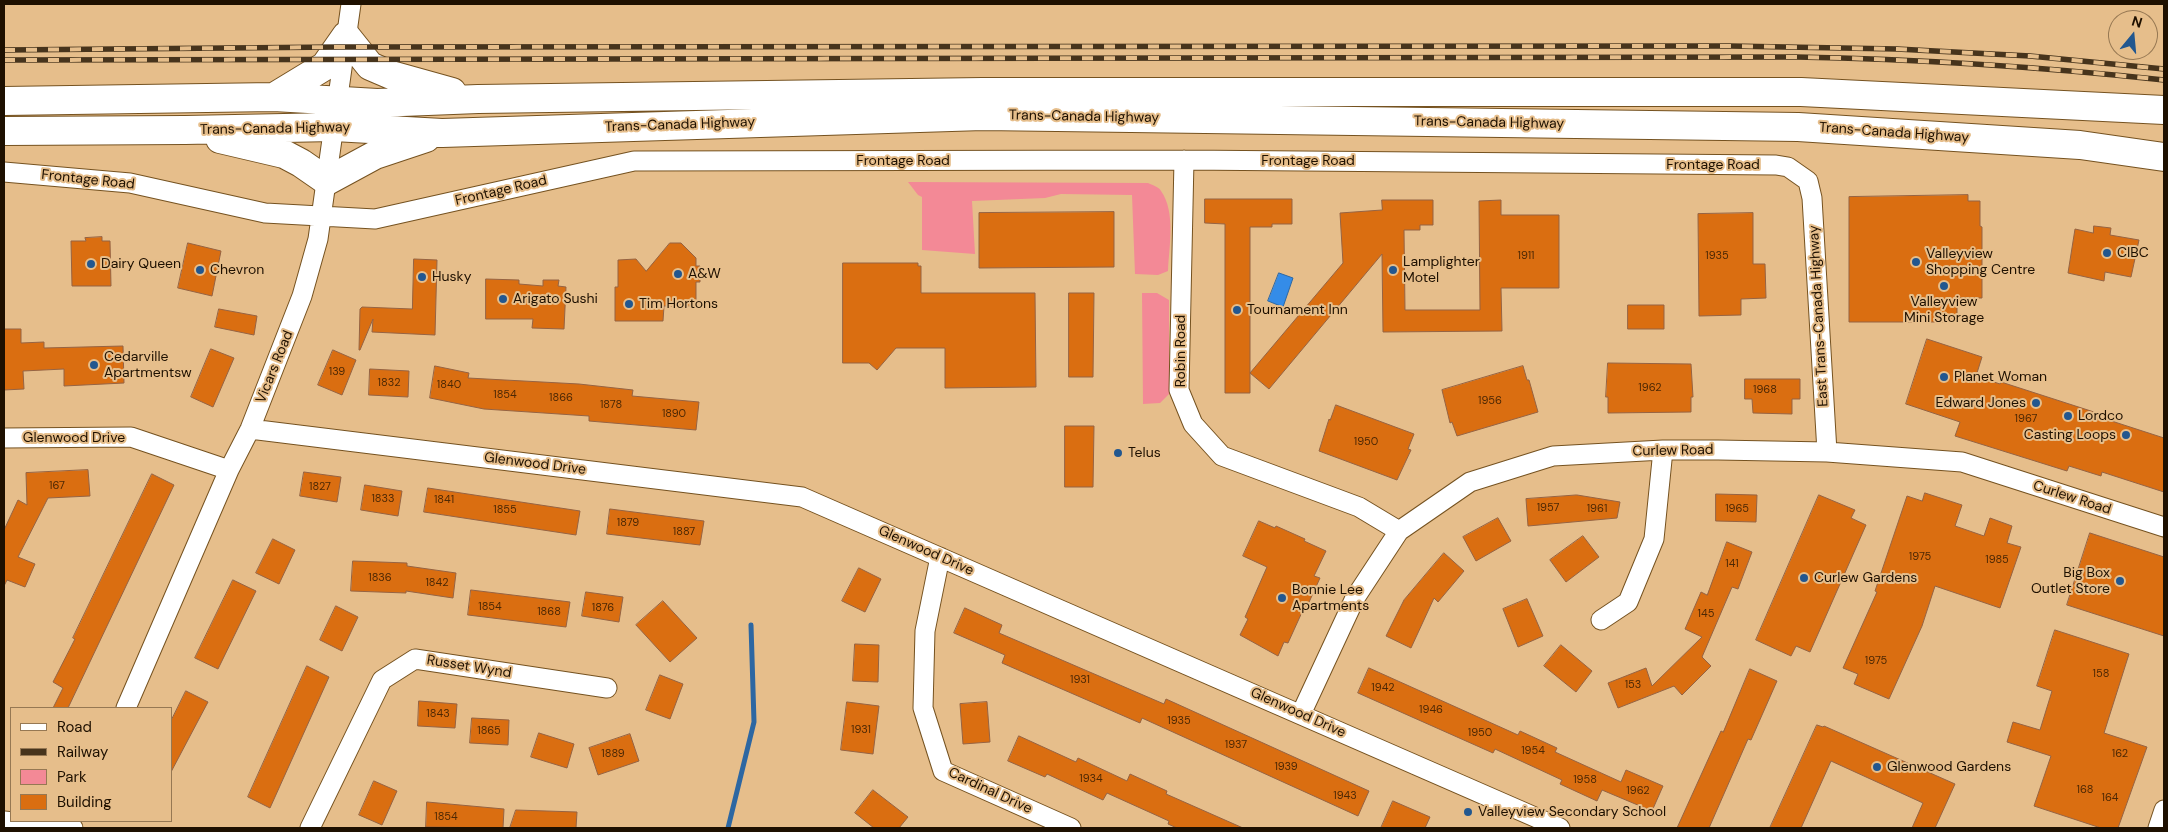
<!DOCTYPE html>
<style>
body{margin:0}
#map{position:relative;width:2168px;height:832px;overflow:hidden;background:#e6be8b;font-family:"DM Sans",sans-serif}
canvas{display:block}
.frame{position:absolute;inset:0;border:5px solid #1e1000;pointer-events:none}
.legend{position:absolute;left:10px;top:707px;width:162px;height:115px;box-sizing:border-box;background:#e6be8b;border:1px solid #967853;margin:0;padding:6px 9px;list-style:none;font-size:15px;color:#1e1000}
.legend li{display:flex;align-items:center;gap:10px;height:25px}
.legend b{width:25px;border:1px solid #967853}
.north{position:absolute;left:2108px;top:10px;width:50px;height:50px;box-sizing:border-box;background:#e6be8b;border:1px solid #967853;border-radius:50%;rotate:17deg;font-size:14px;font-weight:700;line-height:20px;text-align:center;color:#1e1000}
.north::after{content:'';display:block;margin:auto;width:18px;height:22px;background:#22578f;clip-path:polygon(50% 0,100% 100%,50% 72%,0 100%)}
</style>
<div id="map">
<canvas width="2168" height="832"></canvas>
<div class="frame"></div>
<ul class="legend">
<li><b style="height:6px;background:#fff"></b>Road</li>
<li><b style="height:6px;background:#47341c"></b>Railway</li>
<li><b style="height:14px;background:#f38996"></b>Park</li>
<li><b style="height:14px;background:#da6e11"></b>Building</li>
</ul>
<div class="north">N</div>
</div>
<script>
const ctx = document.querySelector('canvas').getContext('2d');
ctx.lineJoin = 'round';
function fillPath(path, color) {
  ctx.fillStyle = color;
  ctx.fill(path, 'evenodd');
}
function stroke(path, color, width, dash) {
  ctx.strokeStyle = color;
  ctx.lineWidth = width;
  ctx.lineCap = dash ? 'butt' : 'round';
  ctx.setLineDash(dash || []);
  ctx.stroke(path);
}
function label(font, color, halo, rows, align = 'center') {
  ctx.font = font + ' "DM Sans",sans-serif';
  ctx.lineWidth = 4;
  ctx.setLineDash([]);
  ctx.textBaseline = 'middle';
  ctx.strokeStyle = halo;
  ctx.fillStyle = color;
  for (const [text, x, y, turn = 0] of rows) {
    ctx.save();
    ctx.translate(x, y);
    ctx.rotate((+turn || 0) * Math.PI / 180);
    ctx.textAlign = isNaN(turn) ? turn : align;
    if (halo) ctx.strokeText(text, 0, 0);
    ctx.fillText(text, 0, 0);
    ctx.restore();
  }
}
const green = new Path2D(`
 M908,182L1148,183C1152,185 1159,187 1161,191C1176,212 1169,247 1168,271L1158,275L1135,274L1132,195L1061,194L1045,198L972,201L975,254L922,250V197L918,195Z
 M1142,293H1157L1169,300V394L1160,403L1143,404Z`);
const water = new Path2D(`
 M1279,273L1293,278L1283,307L1268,301Z`);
const stream = new Path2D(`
 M728,828L754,722L751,625`);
const building = new Path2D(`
 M1968,195V201H1980V226L1982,227V298H1957V322H1849V197Z
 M1205,199H1292V224H1272V227H1250V393H1225V224L1205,223Z
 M1382,200H1433V225H1420V230H1404L1405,310H1480L1479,201L1501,200V215H1559V288H1501L1502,331L1383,332L1382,254L1269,389L1250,373L1343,263L1340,213L1382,210Z
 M1114,212V267L979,268V213Z
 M1753,213V264H1765L1766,298L1741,299V315L1699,316L1698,214Z
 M2094,226L2111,228L2110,235L2139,240L2131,277L2105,272L2104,281L2068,273L2075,229L2093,233Z
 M102,237V241H110L111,286H72L71,241H86L85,238Z
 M188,243L221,251L212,296L178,288Z
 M670,243H681L696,258V266H700V282H696V306H664L663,321H615V287H618V260L636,259L646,271Z
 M414,259L437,260L435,335L372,332L373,319L360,350H359L360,309L362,307L412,309Z
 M843,263H918V266H921V293H1035L1036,387L945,388V348H896L877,370L869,363H843Z
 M486,279L519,280V284L543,286V280H559L558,286L566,287L564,329L532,328L533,319H486Z
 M1069,293H1094L1093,377H1069Z
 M1628,305H1664V329H1628Z
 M219,309L257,316L254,335L215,327Z
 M4,329H21V343L44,342V348L123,346L124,383L64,386V369L23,371L24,389L4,390Z
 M1927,339L1982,357L1976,376L2000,384L2001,382L2094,412L2093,415L2164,438V492L2102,472L2101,476L2069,466L2067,471L1955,436L1960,422L1906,404Z
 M211,349L234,358L213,407L191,397Z
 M333,350L356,360L342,395L318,385Z
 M1608,363L1691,364L1693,397H1691V412L1608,413V397H1606Z
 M435,366L469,373L468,378L579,384L633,390L632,396L699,402L696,430L589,421V416L484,409L430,398Z
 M1523,366L1527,380H1529L1538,412L1457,436L1452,422L1450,423L1442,390Z
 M370,369L409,371L408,397L369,395Z
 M1745,379H1800V399H1792V414L1753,413L1752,399H1745Z
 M1336,405L1414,434L1408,449L1411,450L1397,480L1319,451L1329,419L1330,420Z
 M1065,426H1094L1093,487H1065Z
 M88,470L90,496L48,498L18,557L35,564L25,587L7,580L4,586V530L18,500L27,505L26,473Z
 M304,472L341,477L337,502L300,496Z
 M152,474L174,485L68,708H53L63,688L53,682L75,639L73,638Z
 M365,485L402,491L398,516L361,510Z
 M428,488L580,511L576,535L424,512Z
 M1925,493L1962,505L1955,526L1984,536L1990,518L2012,526L2007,543L2021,547L2000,608L1935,586L1922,626L1889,699L1854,684L1858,674L1843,668L1877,592L1875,591L1907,496L1922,501Z
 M1716,494L1757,495L1756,522L1716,521Z
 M1577,495L1620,502L1617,518L1528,526L1526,499Z
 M1819,495L1855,510L1851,518L1866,525L1810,652L1796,646L1791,656L1756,640Z
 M610,509L704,521L700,545L607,534Z
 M1498,518L1511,541L1476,561L1463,537Z
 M1259,521L1275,528L1276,526L1305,539L1304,541L1326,551L1314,576L1320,578L1305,611L1303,610L1288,643L1284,642L1278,656L1240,635L1248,619L1245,617L1267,567L1243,556Z
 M2090,533L2164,557V636L2067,605Z
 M1583,536L1599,557L1566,582L1550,560Z
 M273,539L295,550L279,584L256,573Z
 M1727,542L1752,552L1738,589L1732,587L1702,657L1711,666L1682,695L1674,686L1618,708L1608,683L1646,668L1652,686L1702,637L1685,629L1701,592L1707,595Z
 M1444,553L1464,571L1438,602L1434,598L1411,648L1386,636L1404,600Z
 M353,561L407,563V566L456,573L453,598L406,591V593L351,591Z
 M859,568L881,579L865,612L842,601Z
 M233,580L256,591L218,669L195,658Z
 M471,590L570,602L566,627L468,615Z
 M586,592L623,597L619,622L582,616Z
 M1527,599L1543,636L1518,647L1503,609Z
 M663,601L697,638L670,662L636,625Z
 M336,606L358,617L342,651L320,640Z
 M965,608L1002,625L999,633L1164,704L1166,699L1369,791L1358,816L1142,718L1140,723L1002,663L1005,655L954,633Z
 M2055,630L2129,654L2104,733L2147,747L2118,828H2101L2034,806L2051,756L2007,742L2013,722L2040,730L2052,691L2037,686Z
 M855,644L879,645L878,682L853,681Z
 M1561,645L1592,671L1576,692L1544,666Z
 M307,666L329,677L270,808L248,797Z
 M1369,668L1518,735L1520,731L1557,748L1555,752L1621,782L1626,770L1663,786L1652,811L1602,790L1597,801L1560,784L1562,780L1495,749L1493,753L1358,693Z
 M1750,669L1777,681L1751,740L1748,739L1709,828H1677L1721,731L1723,732Z
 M660,675L683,684L670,719L646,710Z
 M186,691L208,702L171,772V721Z
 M419,701L457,704L455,728L418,726Z
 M847,702L879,706L873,754L841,750Z
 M987,702L990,742L963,744L960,704Z
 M472,718L509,720L508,745L470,743Z
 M1817,725L1823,727L1824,726L1955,784L1935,828H1912L1923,803L1831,761L1801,828H1770Z
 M539,733L574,744L567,768L531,757Z
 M630,734L639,761L598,775L589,748Z
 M1019,736L1076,762L1078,758L1127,781L1130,774L1167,791L1166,794L1243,828H1177L1168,824L1169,821L1107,793L1103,800L1047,774L1045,777L1008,761Z
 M374,781L397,791L382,825L359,815Z
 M873,790L908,817L899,828H874L855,813Z
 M1393,801L1430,817L1425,828H1381Z
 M427,802L504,809L503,828L426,827Z
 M516,810L577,812L576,828H510Z`);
const minor = new Path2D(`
 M1184,160L1179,390L1193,424L1222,456L1359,507L1399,531
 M4,172L130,183L265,213L375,219L634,161L1184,160L1776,165L1788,167L1808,181L1812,198L1827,452
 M250,429L802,497L1560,828
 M4,438L131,437L229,470
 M940,557L925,631L923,708L943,771L1071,828
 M1601,620L1628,602L1654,539L1663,450
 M126,708L229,470L250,429L302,296L318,239L351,4
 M1301,714L1355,598L1399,531L1470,482L1553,456L1663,450H1718L1827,452L1962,462L2164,527
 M4,821L73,828
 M310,828L382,680L415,659L607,688
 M2158,828L2164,810`);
const highway = new Path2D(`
 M274,97L325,66L346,36L370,66L391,75L452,92
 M4,101L274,97L377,103L478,99L983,92H1801L2164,110
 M4,131L185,130L334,127L442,133L983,116L1798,127L2080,145L2164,157
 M220,139L284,154L301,163L327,181L375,155L426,138`);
const rail = new Path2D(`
 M4,50L339,47L1730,46L1897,49L2030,56L2164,69
 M4,60L1796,57C1920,59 2042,67 2164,80`);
const markers = [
 [2107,253,5,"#22578f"],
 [1916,262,5,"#22578f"],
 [91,264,5,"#22578f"],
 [200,270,5,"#22578f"],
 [1393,270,5,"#22578f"],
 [678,274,5,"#22578f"],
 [422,277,5,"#22578f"],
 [1944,286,5,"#22578f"],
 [503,299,5,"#22578f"],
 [629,304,5,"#22578f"],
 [1237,310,5,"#22578f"],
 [94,365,5,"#22578f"],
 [1944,377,5,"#22578f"],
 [2036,403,5,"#22578f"],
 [2068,416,5,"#22578f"],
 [2126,435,5,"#22578f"],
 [1118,453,5,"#22578f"],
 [1804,578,5,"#22578f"],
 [2120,581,5,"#22578f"],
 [1282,598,5,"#22578f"],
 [1877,767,5,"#22578f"],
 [1468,812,5,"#22578f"]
];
const numberNames = [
 ["1911",1526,256],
 ["1935",1717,256],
 ["139",337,372],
 ["1832",389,383],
 ["1840",449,385],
 ["1962",1650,388],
 ["1968",1765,390],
 ["1854",505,395],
 ["1866",561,398],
 ["1956",1490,401],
 ["1878",611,405],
 ["1890",674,414],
 ["1967",2026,419],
 ["1950",1366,442],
 ["167",57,486],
 ["1827",320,487],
 ["1833",383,499],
 ["1841",444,500],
 ["1957",1548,508],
 ["1961",1597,509],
 ["1965",1737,509],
 ["1855",505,510],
 ["1879",628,523],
 ["1887",684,532],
 ["1975",1920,557],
 ["1985",1997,560],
 ["141",1732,564],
 ["1836",380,578],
 ["1842",437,583],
 ["1854",490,607],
 ["1876",603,608],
 ["1868",549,612],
 ["145",1706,614],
 ["1975",1876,661],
 ["158",2101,674],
 ["1931",1080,680],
 ["153",1633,685],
 ["1942",1383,688],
 ["1946",1431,710],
 ["1843",438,714],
 ["1935",1179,721],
 ["1931",861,730],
 ["1865",489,731],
 ["1950",1480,733],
 ["1937",1236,745],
 ["1954",1533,751],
 ["1889",613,754],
 ["162",2120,754],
 ["1939",1286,767],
 ["1934",1091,779],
 ["1958",1585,780],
 ["168",2085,790],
 ["1962",1638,791],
 ["1943",1345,796],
 ["164",2110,798],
 ["1854",446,817]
];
const streetNames = [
 ["Trans-Canada Highway",1084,117,1],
 ["Trans-Canada Highway",1489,123,1],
 ["Trans-Canada Highway",680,125,-2],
 ["Trans-Canada Highway",275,129,-1],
 ["Trans-Canada Highway",1894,133,4],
 ["Frontage Road",903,161],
 ["Frontage Road",1308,161],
 ["Frontage Road",1713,165],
 ["Frontage Road",88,180,6],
 ["Frontage Road",501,191,-13],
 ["East Trans-Canada Highway",1819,316,-93],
 ["Robin Road",1181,351,-90],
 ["Vicars Road",275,367,-68],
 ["Glenwood Drive",74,438],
 ["Curlew Road",1673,451,-1],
 ["Glenwood Drive",535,464,7],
 ["Curlew Road",2072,498,18],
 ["Glenwood Drive",926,551,24],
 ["Russet Wynd",469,667,9],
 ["Glenwood Drive",1298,713,24],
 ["Cardinal Drive",990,791,25]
];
const poiNames = [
 ["CIBC",2117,253],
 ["Valleyview",1926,254],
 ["Shopping Centre",1926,270],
 ["Lamplighter",1403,262],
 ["Motel",1403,278],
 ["Dairy Queen",101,264],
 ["Chevron",210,270],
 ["A&W",688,274],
 ["Husky",432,277],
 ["Arigato Sushi",513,299],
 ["Valleyview",1944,302,"center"],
 ["Mini Storage",1944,318,"center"],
 ["Tim Hortons",639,304],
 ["Tournament Inn",1247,310],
 ["Cedarville",104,357],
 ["Apartmentsw",104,373],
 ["Planet Woman",1954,377],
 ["Edward Jones",2026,403,"right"],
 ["Lordco",2078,416],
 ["Casting Loops",2116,435,"right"],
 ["Telus",1128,453],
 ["Big Box",2110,573,"right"],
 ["Outlet Store",2110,589,"right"],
 ["Curlew Gardens",1814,578],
 ["Bonnie Lee",1292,590],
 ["Apartments",1292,606],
 ["Glenwood Gardens",1887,767],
 ["Valleyview Secondary School",1478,812]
];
fillPath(green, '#f38996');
fillPath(water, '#348ce8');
stroke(water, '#2d67a2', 1);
stroke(stream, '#2d67a2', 5);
fillPath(building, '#da6e11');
stroke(building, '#956343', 1);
stroke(minor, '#755220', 21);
stroke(highway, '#755220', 30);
stroke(minor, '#fff', 19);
stroke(highway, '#fff', 28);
stroke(rail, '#47341c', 5.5);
stroke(rail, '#e6be8b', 4, [11]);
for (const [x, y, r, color] of markers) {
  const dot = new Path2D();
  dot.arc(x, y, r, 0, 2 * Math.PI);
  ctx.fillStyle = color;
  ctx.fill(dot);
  stroke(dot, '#e6be8b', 2);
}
label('11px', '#4d2804', null, numberNames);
label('14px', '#1e1000', '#e6be8b', streetNames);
label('14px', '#1e1000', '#e6be8b', poiNames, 'left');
</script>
